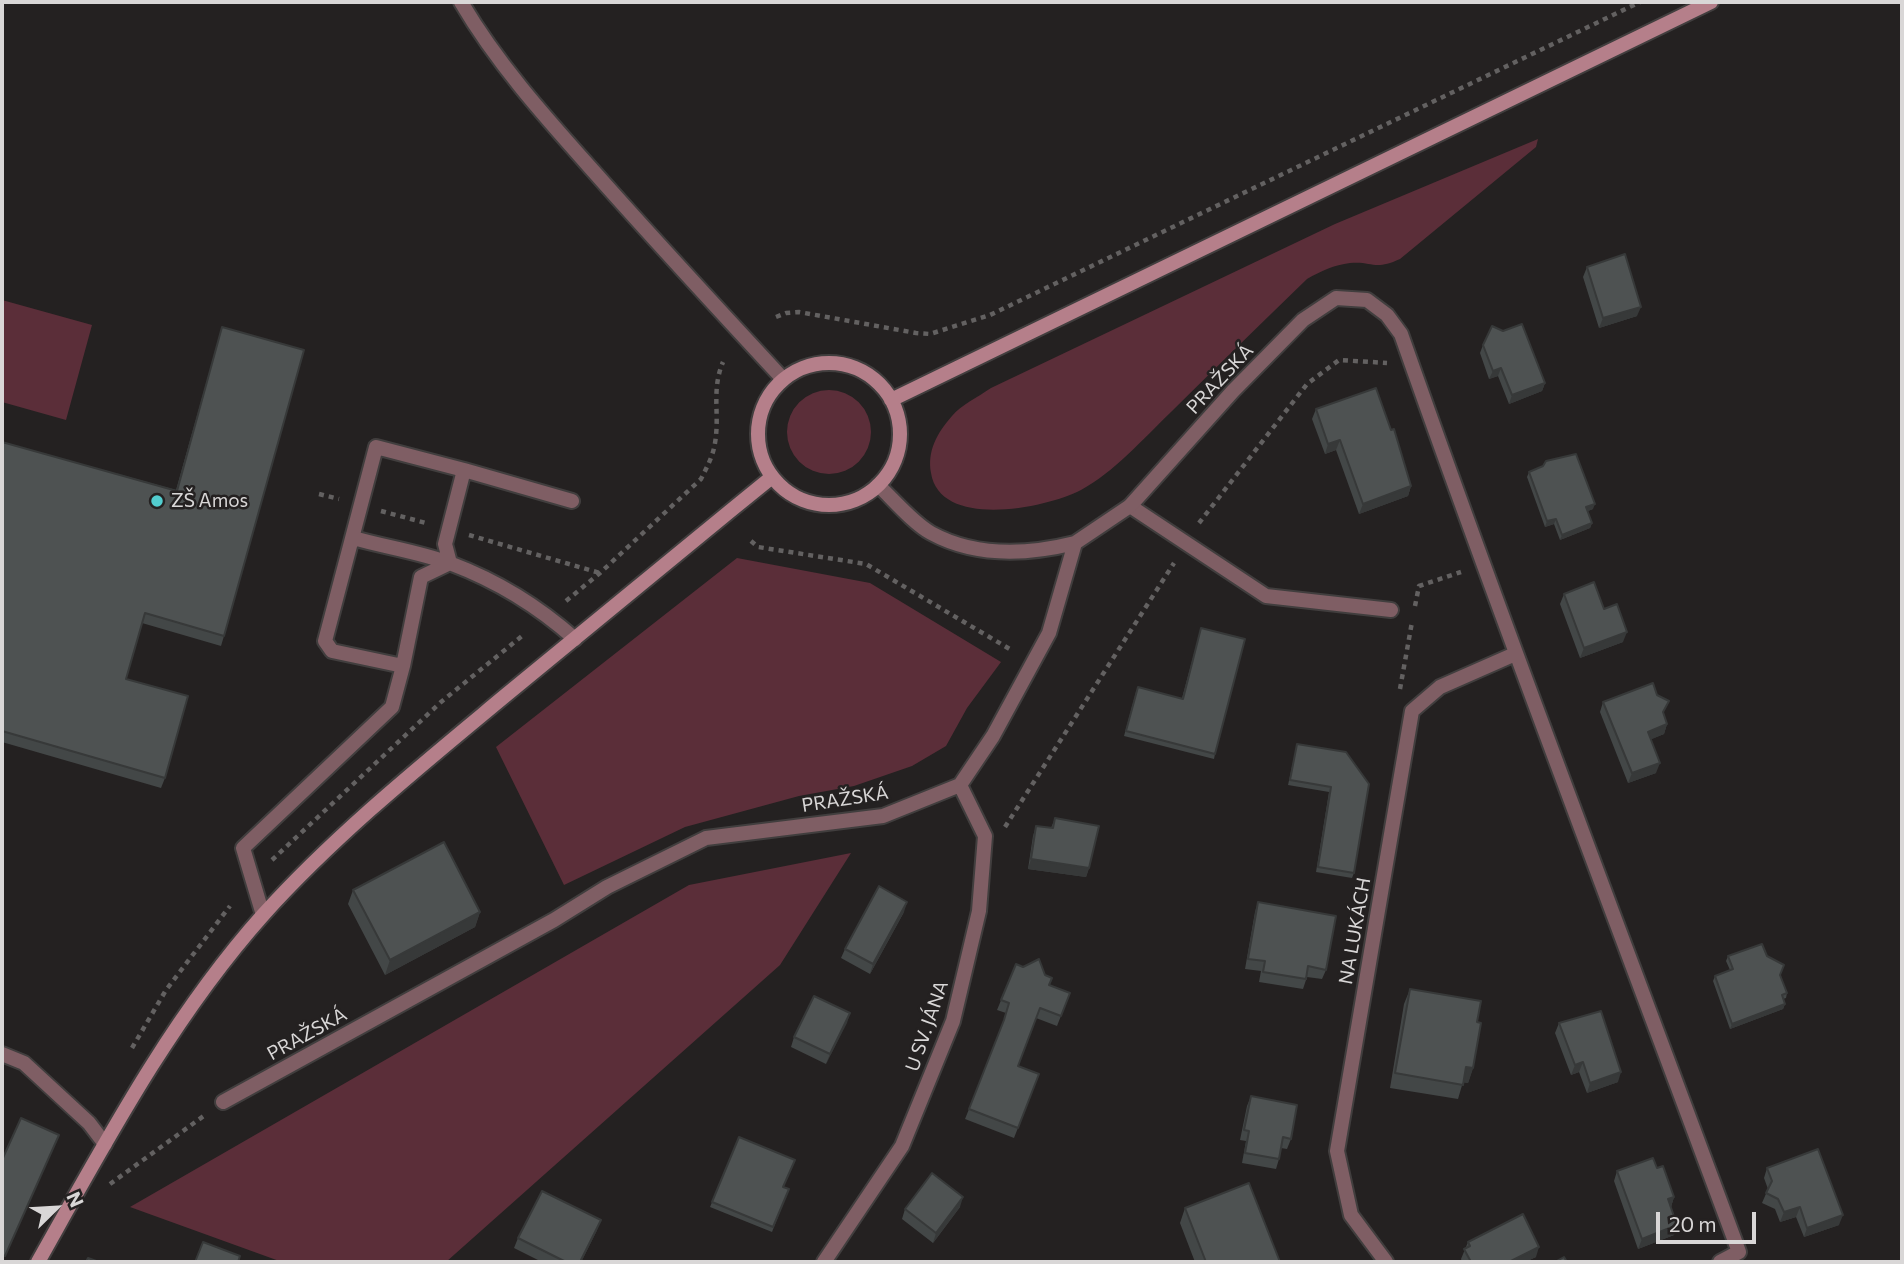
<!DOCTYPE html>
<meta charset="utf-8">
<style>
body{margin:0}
#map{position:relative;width:1904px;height:1264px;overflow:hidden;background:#242121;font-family:Commissioner,sans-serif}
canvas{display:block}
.frame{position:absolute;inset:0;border:4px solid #d9d7d7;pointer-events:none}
.north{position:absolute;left:21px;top:1173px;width:70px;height:70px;-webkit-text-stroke:5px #242121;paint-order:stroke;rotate:66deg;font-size:19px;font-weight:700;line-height:28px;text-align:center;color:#d9d7d7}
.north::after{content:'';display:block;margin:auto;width:24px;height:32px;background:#d9d7d7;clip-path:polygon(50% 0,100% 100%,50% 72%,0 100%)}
.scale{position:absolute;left:1656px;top:1212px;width:100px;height:32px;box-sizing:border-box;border:4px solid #d9d7d7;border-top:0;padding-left:9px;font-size:21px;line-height:24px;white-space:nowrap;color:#d9d7d7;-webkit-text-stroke:5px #242121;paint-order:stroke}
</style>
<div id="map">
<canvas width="1904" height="1264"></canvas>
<div class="frame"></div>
<div class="north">N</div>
<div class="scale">20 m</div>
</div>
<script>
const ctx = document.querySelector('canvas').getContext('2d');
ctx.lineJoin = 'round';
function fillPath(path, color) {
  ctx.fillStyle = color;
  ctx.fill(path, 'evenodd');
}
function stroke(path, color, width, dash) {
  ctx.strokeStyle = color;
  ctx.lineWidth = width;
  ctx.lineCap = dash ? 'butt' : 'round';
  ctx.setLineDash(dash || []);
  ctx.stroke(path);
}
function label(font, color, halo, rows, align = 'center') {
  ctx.font = font + ' Commissioner,sans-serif';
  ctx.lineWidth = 5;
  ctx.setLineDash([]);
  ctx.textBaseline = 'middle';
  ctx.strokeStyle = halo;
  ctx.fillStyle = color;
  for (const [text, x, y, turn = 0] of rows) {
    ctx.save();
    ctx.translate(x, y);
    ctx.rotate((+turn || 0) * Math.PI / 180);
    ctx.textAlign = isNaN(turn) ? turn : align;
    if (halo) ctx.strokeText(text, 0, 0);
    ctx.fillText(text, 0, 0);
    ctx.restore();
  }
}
const green = new Path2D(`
 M1538,139L1536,147L1400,259C1374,271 1373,261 1350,263C1334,265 1321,271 1307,279C1261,324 1215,368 1170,413C1144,438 1113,473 1081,490C1047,508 940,530 931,473C927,451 937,433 952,416C961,405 978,397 991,388L1335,224Z
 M2,300L92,325L66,420L2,402Z
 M787 432a42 42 0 1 1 84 0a42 42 0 1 1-84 0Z
 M737,558L870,583L1001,662L967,708L946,746L912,766L854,786L799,796L685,827L564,885L496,747Z
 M851,853L780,965L446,1262H282L130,1207L689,885Z`);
const path = new Path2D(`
 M776,317L786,313L799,312L916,333L930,334L990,315L1640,2
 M319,494L339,499
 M381,511L426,523
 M1199,523L1307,384L1339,360L1387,363
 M469,535L600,573
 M751,541L758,547L866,564L1013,651
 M566,601L600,573L701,479C707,467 713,456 715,443C720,414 711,390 723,362
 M1415,606L1419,586L1461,572
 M1400,689L1412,622
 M1005,827L1174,563
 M272,860L441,702L522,636
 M132,1048L166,990L230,906
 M110,1184L205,1115`);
const lane = new Path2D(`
 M461,2C498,65 547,119 596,174C657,243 720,311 783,379
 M376,447L464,470L445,544L450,563L421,577L403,666L332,651L325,641Z
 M464,470L572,501
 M1130,506L1266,596L1391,610
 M353,538C385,547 420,552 452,564C497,581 539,607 575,639
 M263,915L243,848L392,707L403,666`);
const street = new Path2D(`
 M878,485C893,499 913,523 931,533C975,557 1027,555 1075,543
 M2,1054L24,1063L89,1123L105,1144
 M223,1102L554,920L607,887L706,838L883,816L960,785L993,736L1049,633L1075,543L1130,506L1233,391L1303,320L1336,298L1367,300L1387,315L1401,334C1509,642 1626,946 1739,1252L1720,1262
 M824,1262L902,1146L953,1021L979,911L985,836L960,785
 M1386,1262L1351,1215L1337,1151L1412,711L1440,687L1515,654`);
const secondary = new Path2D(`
 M758 434a71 71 0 1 1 142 0a71 71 0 1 1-142 0Z
 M891,400L1711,2
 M38,1262C105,1143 172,1017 263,915C336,834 423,764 506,695C595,622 683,549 772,477`);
const wall = new Path2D(`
 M1587,267L1637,316L1599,328L1583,277Z
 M222,327L224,636L221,646L142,623L126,679L165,778L161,788L2,742V442L176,490Z
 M1483,345L1545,383L1542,391L1509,404L1498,376L1489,379L1480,353Z
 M1316,409L1411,486L1408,496L1359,514L1336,450L1325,454L1312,419Z
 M1529,472L1593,509L1588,511L1592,523L1590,528L1560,540L1554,524L1545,527L1527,477Z
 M1564,594L1604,609L1623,642L1580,658L1560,604Z
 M1201,628L1215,754L1214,759L1124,736L1136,692L1182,698Z
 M1603,702L1664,714L1667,724L1664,734L1651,739L1656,773L1628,783L1600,712Z
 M1297,744L1346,752L1354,873L1352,878L1316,872L1329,792L1288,785Z
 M1055,818L1089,868L1086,877L1028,869L1033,836L1036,826L1051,828Z
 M353,890L480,912L475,927L385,975L348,904Z
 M1258,902L1326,970L1322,979L1307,977L1303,989L1259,982L1261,971L1245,969L1255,912Z
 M904,912L870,974L841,958L845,949Z
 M1728,956H1767L1780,975L1787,993L1786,998L1783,999L1785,1004L1783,1009L1730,1029L1713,981L1715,976L1730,970L1726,961Z
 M1016,964L1045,975L1049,985L1070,993L1057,1026L1036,1018L1018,1066L1039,1074L1014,1138L965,1119L1002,1027L1006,1013L997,1010Z
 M1410,989L1477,1022L1473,1068L1468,1083L1463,1082L1458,1099L1390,1088L1404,1004Z
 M850,1013L826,1064L791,1047L794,1037Z
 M1559,1023L1618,1082L1587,1093L1579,1072L1571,1075L1555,1033Z
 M1251,1096L1291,1139L1287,1149L1281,1148L1279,1159L1276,1169L1242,1163L1246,1141L1240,1140L1247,1106Z
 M739,1137L784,1187L789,1189L772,1232L710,1207Z
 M1657,1168L1674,1197L1671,1207L1677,1225L1674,1235L1638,1249L1614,1181L1617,1171Z
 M1767,1168L1839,1225L1804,1237L1796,1217L1780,1222L1775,1209L1762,1203L1768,1189L1764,1178Z
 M960,1207L933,1243L902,1219L905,1209Z
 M1185,1208L1280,1262H1195L1180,1223Z
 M597,1230L581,1262H542L514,1248L518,1238Z
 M1468,1242L1536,1257L1525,1262H1462L1461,1259Z`);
const shadedWall = new Path2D(`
 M1641,307L1637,316L1599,328L1603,318Z
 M1501,368L1498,376L1489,379L1493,371Z
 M1545,383L1542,391L1509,404L1512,395Z
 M1340,440L1336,450L1325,454L1328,444Z
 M1411,486L1408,496L1359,514L1363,504Z
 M1595,504L1593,509L1585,512L1586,507Z
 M1556,519L1554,524L1545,527L1547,521Z
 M1592,523L1590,528L1560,540L1562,535Z
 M1627,632L1623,642L1580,658L1584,648Z
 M1667,724L1664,734L1645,742L1648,732Z
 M1660,763L1656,773L1628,783L1632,773Z
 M1031,859L1089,868L1086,877L1028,869Z
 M907,902L904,912L870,974L873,964Z
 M480,912L475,927L385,975L390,960Z
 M1785,1004L1783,1009L1730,1029L1732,1024Z
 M850,1013L847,1023L826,1064L830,1054Z
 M1583,1062L1579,1072L1571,1075L1575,1065Z
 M1466,1067L1473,1068L1468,1083L1461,1082Z
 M1621,1072L1618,1082L1587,1093L1590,1083Z
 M963,1197L960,1207L933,1243L936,1233Z
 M1674,1197L1671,1207L1668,1199Z
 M1800,1207L1796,1217L1780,1222L1784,1212Z
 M1843,1215L1839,1225L1804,1237L1807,1228Z
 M601,1220L597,1230L581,1262H580Z
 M1677,1225L1674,1235L1638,1249L1642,1239Z
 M1539,1247L1536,1257L1525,1262H1509Z`);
const building = new Path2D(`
 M1625,254L1641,307L1603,318L1587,267Z
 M1522,324L1545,383L1512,395L1501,368L1493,371L1483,345L1492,326L1503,331Z
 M222,327L304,350L224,636L145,613L126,679L188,696L165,778L2,731V442L177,491Z
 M1376,388L1391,430L1394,429L1411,486L1363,504L1340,440L1328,444L1316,409Z
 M1576,454L1595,504L1586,507L1592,523L1562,535L1556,519L1547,521L1529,472L1543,466L1546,461Z
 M1594,582L1604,609L1617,604L1627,632L1584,648L1564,594Z
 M1201,628L1245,639L1215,754L1126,731L1138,687L1183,699Z
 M1653,683L1657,695L1669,701L1663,712L1667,724L1648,732L1660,763L1632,773L1603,702Z
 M1297,744L1346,752L1369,784L1354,873L1318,867L1331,787L1290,780Z
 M1055,818L1099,826L1089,868L1031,859L1036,826L1053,828Z
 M444,842L480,912L390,960L353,890Z
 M879,886L907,902L873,964L845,949Z
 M1258,902L1336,916L1326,970L1308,966L1306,979L1263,972L1265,961L1248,959Z
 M1762,944L1767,956L1784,965L1780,975L1787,993L1782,995L1785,1004L1732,1024L1715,976L1733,969L1728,956Z
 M1039,959L1045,975L1052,978L1049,985L1070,993L1061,1016L1040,1008L1018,1066L1039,1074L1018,1128L969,1109L1004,1020L1009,1003L1001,1000L1016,964L1023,967Z
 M1410,989L1481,1001L1477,1022L1481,1023L1473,1068L1466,1067L1463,1085L1395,1073Z
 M814,996L850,1013L830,1054L794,1037Z
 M1601,1011L1621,1072L1590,1083L1583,1062L1575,1065L1559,1023Z
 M1251,1096L1297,1105L1291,1139L1283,1137L1279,1159L1245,1153L1249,1131L1244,1130Z
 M21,1118L59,1135L5,1256L2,1255V1160Z
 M739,1137L795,1160L783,1187L789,1189L773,1227L712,1202Z
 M1818,1149L1843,1215L1807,1228L1800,1207L1784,1212L1778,1199L1766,1193L1772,1181L1767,1168Z
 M1653,1158L1657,1168L1663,1166L1674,1197L1668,1199L1677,1225L1642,1239L1617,1171Z
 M932,1173L963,1197L936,1233L905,1209Z
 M1249,1183L1280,1262H1206L1185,1208Z
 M542,1191L601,1220L580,1262H566L518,1238Z
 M1523,1214L1539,1247L1509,1262H1471L1464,1249L1470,1246L1468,1242Z
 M203,1242L240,1256L238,1262H195Z
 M1564,1257L1567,1262H1555Z
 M88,1258L99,1262H86Z`);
const markers = [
 [157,501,7,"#52cdcf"]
];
const streetNames = [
 ["PRAŽSKÁ",1220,379,-47],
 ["PRAŽSKÁ",845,799,-9],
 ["NA LUKÁCH",1355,931,-80],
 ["U SV. JÁNA",927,1026,-71],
 ["PRAŽSKÁ",307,1034,-29]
];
const poiNames = [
 ["ZŠ Amos",171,501]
];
fillPath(green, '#5b2e39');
stroke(lane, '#413e3e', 18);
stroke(street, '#413e3e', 18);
stroke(secondary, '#413e3e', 18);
stroke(path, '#636161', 4.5, [5, 5]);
stroke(lane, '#7f5e64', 14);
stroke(street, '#7f5e64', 14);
stroke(secondary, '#b57f8a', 14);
fillPath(wall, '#434747');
fillPath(shadedWall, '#373939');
fillPath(building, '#4e5252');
stroke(building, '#373939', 2);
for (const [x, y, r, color] of markers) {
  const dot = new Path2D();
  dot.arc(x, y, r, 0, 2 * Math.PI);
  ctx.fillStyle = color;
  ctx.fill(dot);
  stroke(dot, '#242121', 2.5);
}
label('19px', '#d9d7d7', '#242121', streetNames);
label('19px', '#d9d7d7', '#242121', poiNames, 'left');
</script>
